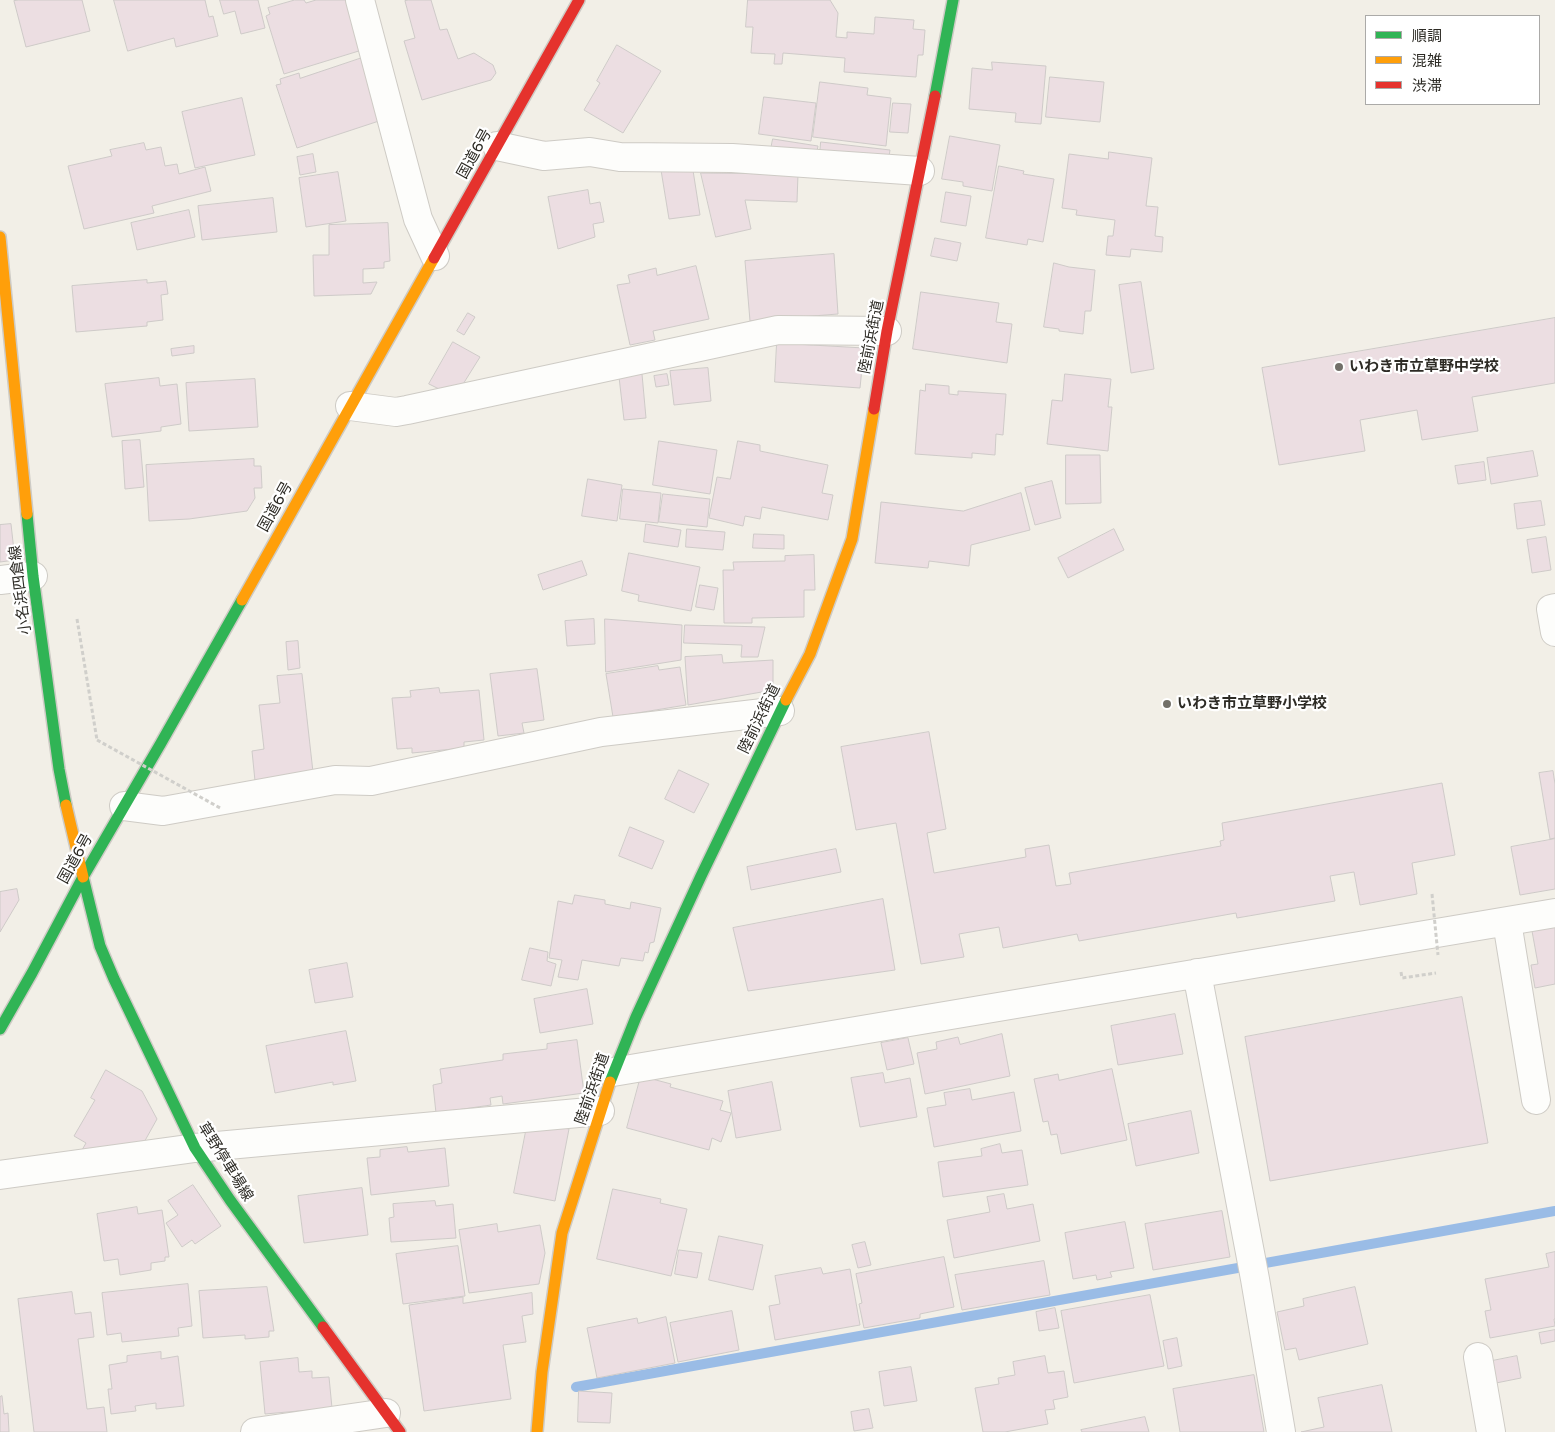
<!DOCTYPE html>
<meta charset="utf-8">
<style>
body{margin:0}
#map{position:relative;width:1555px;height:1432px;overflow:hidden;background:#f2efe7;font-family:"Varela Round","Noto Sans JP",sans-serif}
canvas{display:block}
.legend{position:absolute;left:1365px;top:15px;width:175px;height:90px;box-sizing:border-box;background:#fff;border:1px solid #abaaa8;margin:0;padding:6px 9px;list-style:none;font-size:15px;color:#2d2b25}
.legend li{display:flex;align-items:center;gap:10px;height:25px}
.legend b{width:25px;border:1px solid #abaaa8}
</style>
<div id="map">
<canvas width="1555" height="1432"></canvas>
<ul class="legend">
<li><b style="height:6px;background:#30b455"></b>順調</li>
<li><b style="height:6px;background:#ff9f0a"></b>混雑</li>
<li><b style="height:6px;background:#e5322d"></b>渋滞</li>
</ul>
</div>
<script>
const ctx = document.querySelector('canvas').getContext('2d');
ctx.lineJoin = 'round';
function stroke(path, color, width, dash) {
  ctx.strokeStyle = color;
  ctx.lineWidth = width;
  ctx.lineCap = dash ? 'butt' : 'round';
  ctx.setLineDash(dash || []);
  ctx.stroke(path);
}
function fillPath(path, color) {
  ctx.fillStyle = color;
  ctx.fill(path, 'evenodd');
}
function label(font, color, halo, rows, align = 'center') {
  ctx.font = font + ' "Varela Round","Noto Sans JP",sans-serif';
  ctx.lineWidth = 4.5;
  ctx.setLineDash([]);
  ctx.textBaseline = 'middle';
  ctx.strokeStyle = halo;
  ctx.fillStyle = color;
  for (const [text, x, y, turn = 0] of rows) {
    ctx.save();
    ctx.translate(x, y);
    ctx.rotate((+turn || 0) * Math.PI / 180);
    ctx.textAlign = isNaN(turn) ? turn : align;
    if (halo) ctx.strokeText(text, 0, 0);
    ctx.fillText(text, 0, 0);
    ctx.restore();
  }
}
const stream = new Path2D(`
 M576,1387L1555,1211`);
const building = new Path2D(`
 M19,0H82L90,31L26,47L14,1Z
 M114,0H205L209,17L213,16L218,36L176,47L174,38L128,51Z
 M220,0H258L265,28L241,34L235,11L224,14Z
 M295,0H304L306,3L316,0H346L362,50L284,74L266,16L270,14L268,8Z
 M409,0H431L440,30L447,29L458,59L474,53L493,65L496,73L491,80L422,100L404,41L415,38L405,1Z
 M748,0H830L838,13L836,37L847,38V32L874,34L875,17L914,20L913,29L925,30L923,55H918L916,77L844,72L845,58L783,53L782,64H774L775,54L751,53L753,27H746Z
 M617,45L661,71L623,133L584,110L600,83L597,81Z
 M365,57L385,119L297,148L276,85L281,84L280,79L299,73L300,78Z
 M992,62L1046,66L1041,124L1015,122L1016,113L969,109L972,68L992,70Z
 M1050,77L1104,82L1100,122L1046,117Z
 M820,82L868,88L867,95L891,98L886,146L813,137Z
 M764,97L816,103L811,141L759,134Z
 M242,98L255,155L195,168L182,112Z
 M893,103L911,104L908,133L890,132Z
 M950,136L1000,145L992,191L963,186V182L942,179Z
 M773,139L818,146L816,156L771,149Z
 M821,142L890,150L888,163L820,155Z
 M144,143L146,150L161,147L165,166L177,164L179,174L205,167L211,191L152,206L154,213L84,229L68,166L112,156L110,150Z
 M1109,152L1152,158L1146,206L1158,207L1155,236L1163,237L1162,252L1131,249L1130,257L1106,255L1108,236H1113L1115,220L1076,215L1077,210L1062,208L1069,154L1108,159Z
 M313,154L316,172L300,175L297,157Z
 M692,164L700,215L669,219L661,170Z
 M999,166L1024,171L1023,174L1054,179L1043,242L1028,239L1027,245L986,238Z
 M338,172L346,221L306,227L299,178Z
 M701,173L798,174L797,202L745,200L751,229L716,237Z
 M588,190L590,204L600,202L604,222L593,224L595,237L558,249L548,197Z
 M946,192L971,196L966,226L941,222Z
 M273,198L277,232L202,240L198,206Z
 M189,210L195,237L137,250L131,223Z
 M388,223L390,261L384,262V268L363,269V283L377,282L371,294L314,296L313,255H329V225Z
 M935,238L961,243L957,261L931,256Z
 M834,254L838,314L750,321L745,261Z
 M1054,263L1069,267L1095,270L1091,311H1085L1083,334L1059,331V329L1044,327Z
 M696,266L709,319L653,331L655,340L630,345L617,285L630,283L628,275L656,268L657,275Z
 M147,280V283L166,281L168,294L161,295L163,320L147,322V326L76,332L72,286Z
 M1141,282L1154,369L1131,373L1119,285Z
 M921,292L999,303L996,322L1012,324L1007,363L913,349Z
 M468,313L475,317L464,335L457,331Z
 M1555,318V383L1472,397L1478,431L1422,440L1417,410L1360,420L1365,451L1279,465L1262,368Z
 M453,342L480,357L455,397L429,384Z
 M777,343L864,348L860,388L775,382Z
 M194,346V353L172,356L171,349Z
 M708,368L711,401L674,405L670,371Z
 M642,374L646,418L624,420L619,377Z
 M667,374L669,385L656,387L654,376Z
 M1065,374L1111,379L1108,407H1112L1108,451L1047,444L1052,400L1062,401Z
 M159,378L160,386L177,384L181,424L161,427V431L112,437L105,384Z
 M255,379L258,427L189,431L186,383Z
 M926,384L949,386V394L958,395V391L1006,394L1003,435L996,434L995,455L972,453V458L915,454L920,390L925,391Z
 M140,440L144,487L125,489L122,441Z
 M659,441L717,450L710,494L653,485Z
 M738,441L760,445V451L828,465L822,493L833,495L828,520L762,507L760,519L745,516L743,526L709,518L717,477L730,479Z
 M1533,451L1538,476L1491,484L1487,458Z
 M1066,455H1100L1101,503L1066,504Z
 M254,459V466H261L262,488H254L255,498L247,511L189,519L149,521L146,465Z
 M1484,462L1486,480L1458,484L1455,466Z
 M588,479L622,485L617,521L582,516Z
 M1052,481L1061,518L1035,525L1025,488Z
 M623,489L661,493L658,523L620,519Z
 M1021,493L1030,530L971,545L969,566L929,561L928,568L875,563L881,502L963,511Z
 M663,494L710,499L707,527L659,522Z
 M1541,501L1545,525L1517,529L1514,504Z
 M11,524L15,560L0,562V525Z
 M646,524L681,530L678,547L644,542Z
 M687,529L725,532L723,550L686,547Z
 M1114,529L1124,550L1068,578L1058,558Z
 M754,534L784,535V549L753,548Z
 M1546,537L1551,570L1532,573L1527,540Z
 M629,553L700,567L691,611L638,601L639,595L622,591Z
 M814,555L815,590H804V617L752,618V623H724L723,570H734L733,562L785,561V556Z
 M582,561L587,575L543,590L538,575Z
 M700,585L718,588L714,610L696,607Z
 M594,619L595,644L567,646L565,621Z
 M605,619L682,625L681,660L606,672Z
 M685,625L765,627L758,657H741L742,645L684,643Z
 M298,641L300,668L288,670L286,642Z
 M722,655L723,663L773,660V690L688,705L685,657Z
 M658,666L659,670L680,667L686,705L613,717L606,674Z
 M537,669L544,720L522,723L524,733L498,736L490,674Z
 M302,674L313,772L255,781L252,751L264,749L259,705L280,703L277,676Z
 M439,688L440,693L479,690L484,740L464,742V748L412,753V748L397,749L392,698L411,697L410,691Z
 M929,732L946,829L927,833L934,873L1026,857L1025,849L1049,845L1056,886L1071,884L1069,873L1221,846L1220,841L1224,840L1222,823L1442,783L1455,855L1412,863L1417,894L1360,905L1354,872L1330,876L1335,901L1237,918L1236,913L1079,941L1077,934L1003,948L999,927L959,934L964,957L921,964L896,823L856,830L841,747Z
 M679,770L709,784L694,813L665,799Z
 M1553,771L1555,784V838L1550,839L1539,773Z
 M630,827L664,841L652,869L619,856Z
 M1555,839V889L1520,895L1511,847Z
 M836,849L841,872L751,890L747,867Z
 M17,889L19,900L0,932V892Z
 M575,895L605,900V904L630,909L631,902L661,908L654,942L650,943L648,953L645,952L643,961L621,958L619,966L582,960L578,980L558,977L562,960L549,958L558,901L572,904Z
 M883,899L895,970L748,991L733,928Z
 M1555,927V984L1535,988L1531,965L1538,964L1532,931Z
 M530,948L548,952L547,961L556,964L551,986L522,980Z
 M347,963L353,997L315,1003L309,970Z
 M587,989L593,1024L540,1033L534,999Z
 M1462,997L1488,1143L1270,1181L1245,1037Z
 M1175,1014L1183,1054L1118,1065L1111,1026Z
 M346,1031L356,1081L333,1085V1082L275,1093L266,1046Z
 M1002,1034L1010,1076L925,1094L917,1053L937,1049L936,1042L958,1037L960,1044Z
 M908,1038L914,1064L887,1070L881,1043Z
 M577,1040L584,1093L503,1104L502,1096L490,1098L491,1105L436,1113L433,1085L442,1083L440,1069L503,1060V1054L547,1049V1044Z
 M1112,1069L1127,1140L1061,1154L1057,1134L1051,1135L1048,1121L1043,1122L1034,1079L1058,1074L1059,1080Z
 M106,1070L142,1091L157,1119L142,1146L82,1150L86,1143L74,1136L95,1100L91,1098Z
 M883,1073L885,1083L910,1078L917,1117L860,1127L851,1078Z
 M641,1076L671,1084L670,1087L723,1101L720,1110L731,1113L721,1142L712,1138L709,1150L627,1128Z
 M772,1082L781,1130L736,1138L728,1091Z
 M970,1089L972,1100L1014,1092L1021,1131L934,1147L927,1108L946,1105L944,1093Z
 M1191,1111L1199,1153L1136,1166L1128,1124Z
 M528,1121L569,1129L555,1201L514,1193Z
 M1000,1144L1002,1153L1022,1150L1028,1185L943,1197L938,1162L982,1156L981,1149Z
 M407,1147L408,1152L445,1148L449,1186L371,1195L367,1158L380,1157V1150Z
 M193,1185L221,1226L195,1244L192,1240L182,1247L166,1223L178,1215L168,1201Z
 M362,1188L368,1235L304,1243L298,1196Z
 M613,1189L661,1199L660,1203L687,1209L671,1276L597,1259Z
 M1004,1194L1007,1209L1033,1204L1040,1241L954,1258L947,1220L990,1212L987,1197Z
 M435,1201L436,1206L453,1204L456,1238L391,1242L389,1218L394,1217L393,1204Z
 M137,1207L138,1214L162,1210L169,1257H165V1261L151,1263V1270L120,1275L118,1259L104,1261L97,1214Z
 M1222,1211L1230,1257L1153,1270L1145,1224Z
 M1125,1222L1134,1268L1110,1272L1112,1277L1097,1280L1096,1275L1073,1279L1065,1233Z
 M497,1224L498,1232L540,1225L545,1253L539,1284L469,1293L459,1230Z
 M719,1236L763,1245L753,1290L709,1280Z
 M865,1242L871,1265L858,1268L852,1245Z
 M458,1246L465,1296L403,1304L396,1254Z
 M679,1250L702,1253L697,1278L675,1274Z
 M1555,1252V1319H1554L1555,1326L1490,1338L1485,1311L1491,1310L1485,1279L1549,1267L1546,1254Z
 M944,1257L954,1307L920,1314V1318L864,1328L859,1304L862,1303L856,1274Z
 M1044,1261L1050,1295L962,1310L955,1275Z
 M821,1268L823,1274L850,1269L860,1325L775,1340L769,1306L780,1304L775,1276Z
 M188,1284L192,1326L178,1328L179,1336L122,1342L121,1333L107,1335L102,1293Z
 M267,1287L274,1331H269V1337L245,1339V1335L203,1338L199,1291Z
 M1355,1287L1368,1344L1299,1360L1296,1348L1285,1350L1277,1312L1304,1306L1303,1299Z
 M72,1292L75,1314L91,1312L94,1337L78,1339L87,1409L104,1407L107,1432H34L18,1299Z
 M532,1293L533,1314L522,1316L526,1342L503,1345L511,1399L424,1411L409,1305L463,1297V1303Z
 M1150,1295L1164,1366L1074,1383L1061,1311Z
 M1055,1308L1059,1328L1039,1331L1036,1312Z
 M732,1311L739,1350L678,1362L670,1323Z
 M666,1317L675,1363L597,1378L587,1328L637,1318L638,1323Z
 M1555,1330V1341L1541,1344L1539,1333Z
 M1177,1338L1182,1366L1168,1369L1163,1341Z
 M161,1352V1359L178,1356L184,1406L156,1409V1403L135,1406L136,1411L111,1414L108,1389H112L109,1365L127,1362V1356Z
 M1045,1356L1048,1373L1064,1371L1068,1397L1053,1400L1055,1409L1045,1410L1048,1424L1005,1432H983L975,1388L999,1384L998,1378L1015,1375L1013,1362Z
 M1517,1356L1521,1378L1496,1383L1492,1361Z
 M298,1358L299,1372L312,1371V1378L329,1377L332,1408L265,1414L260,1362Z
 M911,1367L917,1401L884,1406L879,1372Z
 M1254,1375L1264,1432H1180L1173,1389Z
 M1382,1385L1392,1432H1301L1324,1427L1318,1398Z
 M579,1391L612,1393L610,1423L578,1422Z
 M2,1396L4,1414L8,1413L9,1432H0V1397Z
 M869,1409L873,1428L854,1431L851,1412Z
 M1145,1417L1149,1432H1082L1081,1430Z`);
const path = new Path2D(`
 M77,619L97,740
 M1401,972L1402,978L1436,973`);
const street = new Path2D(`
 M360,0L418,219L435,256
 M497,146L544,156L590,152L620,157L732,158L920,171
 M350,406L396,412L407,410L778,330L887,331
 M0,580L33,576
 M1555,608L1551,609L1555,632
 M124,806L163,811L335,780L371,781L601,732L780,711
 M1507,922L1536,1100
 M1197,973L1255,1279L1281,1432
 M613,1072L1555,913
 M0,1175L195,1148L600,1111
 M1478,1357L1491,1432
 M255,1432L386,1413`);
const fast = new Path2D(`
 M935,96L953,0
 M27,514L33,576L59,769L66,805
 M83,877L100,946L114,979L195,1148L230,1200L323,1327
 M0,1029L32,973L83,877L161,743L242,600
 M610,1082L636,1017L701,876L786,700`);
const slow = new Path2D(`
 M0,237L27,514
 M242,600L434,258
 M786,700L810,654L852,539L874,409
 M66,805L83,877
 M537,1432L542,1372L562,1233L610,1082`);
const jam = new Path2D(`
 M434,258L579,0
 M874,409L887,331L935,96
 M323,1327L400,1432`);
const pathBridge = new Path2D(`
 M97,740L222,809
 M1432,894L1438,955`);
const markers = [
 [1339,367,5,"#727069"],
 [1167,704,5,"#727069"]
];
const streetNames = [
 ["国道6号",475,154,-61],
 ["陸前浜街道",872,337,-79],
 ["国道6号",276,507,-61],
 ["小名浜四倉線",21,590,-97],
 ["陸前浜街道",760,719,-64],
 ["国道6号",76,859,-61],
 ["陸前浜街道",593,1089,-71],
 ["草野停車場線",225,1162,58]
];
const poiNames = [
 ["いわき市立草野中学校",1349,367],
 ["いわき市立草野小学校",1177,704]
];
stroke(stream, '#9abce6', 10);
fillPath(building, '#ecdee2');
stroke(building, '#cecac8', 1);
stroke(street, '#cecbc5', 30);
stroke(fast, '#cecbc5', 14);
stroke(slow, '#cecbc5', 14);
stroke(jam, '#cecbc5', 14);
stroke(path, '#d0cfcb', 3, [4, 2.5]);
stroke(street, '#fdfdfb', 28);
stroke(fast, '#30b455', 11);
stroke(slow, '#ff9f0a', 11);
stroke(jam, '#e5322d', 11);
stroke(pathBridge, '#d0cfcb', 3, [4, 2.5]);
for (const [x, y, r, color] of markers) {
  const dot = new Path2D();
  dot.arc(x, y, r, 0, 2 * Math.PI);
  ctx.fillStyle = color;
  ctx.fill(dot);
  stroke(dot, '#fff', 2);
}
label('15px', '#2d2b25', '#fff', streetNames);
label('bold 15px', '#2d2b25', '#fff', poiNames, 'left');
</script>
